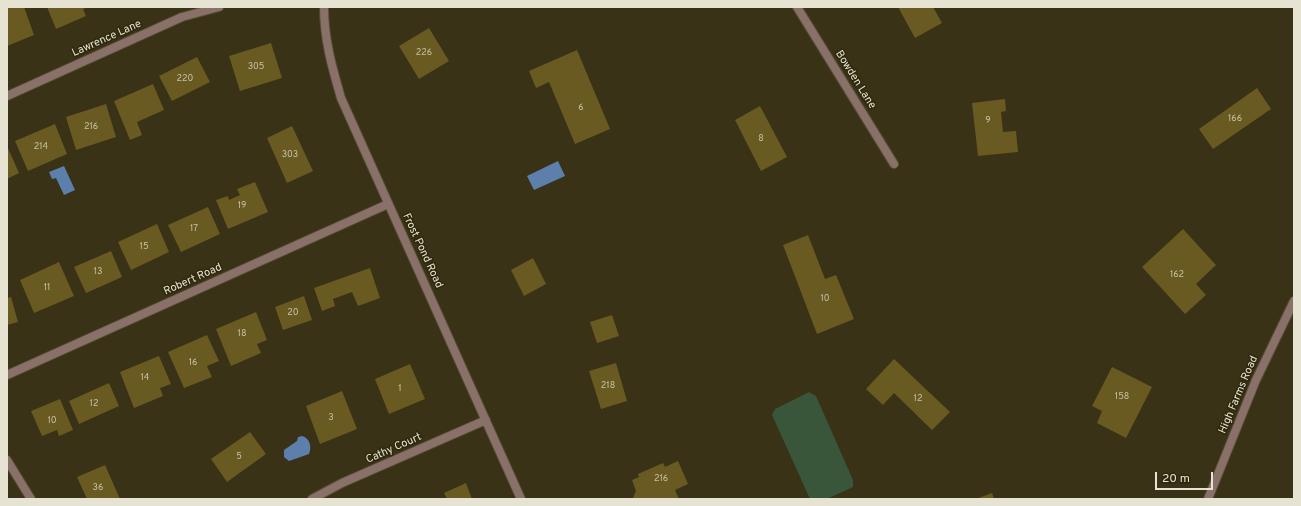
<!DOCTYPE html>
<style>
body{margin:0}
#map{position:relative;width:1301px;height:506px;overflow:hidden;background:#393217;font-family:Overpass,sans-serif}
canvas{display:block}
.frame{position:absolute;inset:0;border:8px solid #e7e3d3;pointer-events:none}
.scale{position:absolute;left:1155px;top:472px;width:58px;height:18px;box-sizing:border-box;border:2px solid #e7e3d3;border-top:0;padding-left:5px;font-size:12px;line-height:14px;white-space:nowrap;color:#e7e3d3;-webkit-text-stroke:3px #2f280d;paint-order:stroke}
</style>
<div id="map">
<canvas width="1301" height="506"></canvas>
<div class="frame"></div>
<div class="scale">20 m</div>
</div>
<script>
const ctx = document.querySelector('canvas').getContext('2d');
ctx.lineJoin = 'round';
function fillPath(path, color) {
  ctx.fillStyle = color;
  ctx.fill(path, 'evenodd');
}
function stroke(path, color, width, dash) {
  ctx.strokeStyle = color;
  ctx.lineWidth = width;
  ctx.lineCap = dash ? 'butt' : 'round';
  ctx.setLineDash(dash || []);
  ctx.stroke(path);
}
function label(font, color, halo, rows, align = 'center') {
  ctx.font = font + ' Overpass,sans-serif';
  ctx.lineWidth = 3;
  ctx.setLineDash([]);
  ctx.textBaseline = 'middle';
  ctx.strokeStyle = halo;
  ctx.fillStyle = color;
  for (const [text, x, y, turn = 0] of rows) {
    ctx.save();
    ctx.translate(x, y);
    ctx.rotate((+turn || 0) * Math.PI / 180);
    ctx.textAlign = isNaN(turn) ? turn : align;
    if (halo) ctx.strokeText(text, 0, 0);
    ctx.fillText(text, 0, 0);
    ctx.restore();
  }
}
const green = new Path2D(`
 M809,392L816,396L853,480V487L827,499H810L772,415L775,409Z`);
const water = new Path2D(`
 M558,161L565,176L534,190L527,176Z
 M64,166L75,190L64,195L56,178L52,179L49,172Z
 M302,436C310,438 312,447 309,454L289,461L284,457V450L297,441L298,437Z`);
const building = new Path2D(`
 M7,7H24L34,35L7,46Z
 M47,7H89L83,9L86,16L56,29Z
 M898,7H933L942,23L915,38Z
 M429,28L449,61L419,79L399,46Z
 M271,43L282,78L240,91L229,56Z
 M577,50L610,129L575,144L549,82L536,88L529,71Z
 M197,57L210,82L172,101L159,76Z
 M153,84L164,110L137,122L142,135L130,140L114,101Z
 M1257,88L1271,109L1213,149L1199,129Z
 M1005,99L1006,111L1001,112L1003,132L1016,131L1018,152L978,156L972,103Z
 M106,104L116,137L76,150L66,117Z
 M760,106L787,157L761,171L735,120Z
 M55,124L67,154L28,171L15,141Z
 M292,126L313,171L287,183L267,138Z
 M7,146L19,173L7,179Z
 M255,182L268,212L228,229L216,200L228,196L229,200L240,195L237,189Z
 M208,207L220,234L181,252L168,225Z
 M157,224L169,252L131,270L118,242Z
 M1183,229L1216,265L1196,284L1206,295L1185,314L1142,267Z
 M808,235L825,279L836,275L854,319L817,334L783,245Z
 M111,251L122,277L86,293L74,267Z
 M533,258L546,284L524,296L511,270Z
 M59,262L74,296L34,313L20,280Z
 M370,268L380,298L358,306L352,292L333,299L335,306L322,311L314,288Z
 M304,296L312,320L283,330L275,307Z
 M11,297L18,322L7,325V298Z
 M256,312L267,340L257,344L261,353L231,366L216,329Z
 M612,315L619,336L597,343L590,322Z
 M207,335L219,361L207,366L212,377L184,388L168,352Z
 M159,356L171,384L160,388L163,396L134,408L120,372Z
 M894,359L950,412L932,430L894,393L883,405L866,389Z
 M616,363L627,401L601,409L589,371Z
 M410,364L425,399L389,414L375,379Z
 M1112,367L1152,387L1126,438L1097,423L1102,411L1092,406Z
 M109,383L119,406L79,424L69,401Z
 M342,391L357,429L320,444L306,406Z
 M60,399L73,430L59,436L57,430L42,436L31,411Z
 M250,432L266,454L227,482L211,459Z
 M678,461L688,484L675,490L679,499L633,498L636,491L632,480L639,477L638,474L663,463L665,467Z
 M105,465L120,499H87L77,477Z
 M466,483L472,499H447L444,493Z
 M992,493L994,499H976Z`);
const street = new Path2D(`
 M324,7C324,39 332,67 341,98L521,499
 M797,7L894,164
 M7,96L182,17L219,7
 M7,375L388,204
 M7,460L31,499
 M312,499L342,483L486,420
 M1208,499L1256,380L1294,301`);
const numberNames = [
 ["226",424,53],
 ["305",256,67],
 ["220",185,79],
 ["6",581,108],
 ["166",1235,119],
 ["9",988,121],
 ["216",91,127],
 ["8",761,139],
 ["214",41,147],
 ["303",290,155],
 ["19",242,206],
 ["17",194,229],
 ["15",144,247],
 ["13",98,272],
 ["162",1177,275],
 ["11",47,288],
 ["10",825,299],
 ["20",293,313],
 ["18",242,334],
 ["16",193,363],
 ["14",145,378],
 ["218",608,386],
 ["1",400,389],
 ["158",1122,397],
 ["12",918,399],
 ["12",94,404],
 ["3",331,418],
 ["10",52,421],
 ["5",239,457],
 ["216",661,479],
 ["36",98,488]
];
const streetNames = [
 ["Lawrence Lane",107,39,-24],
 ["Bowden Lane",855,80,58],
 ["Frost Pond Road",422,251,65],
 ["Robert Road",193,280,-24],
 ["High Farms Road",1239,395,-67],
 ["Cathy Court",394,449,-24]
];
fillPath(green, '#39553a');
fillPath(water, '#5c80ab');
fillPath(building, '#685a21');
stroke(street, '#554e35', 10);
stroke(street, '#897068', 8);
label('9px', '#c7c1a6', null, numberNames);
label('11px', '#e7e3d3', '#2f280d', streetNames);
</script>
